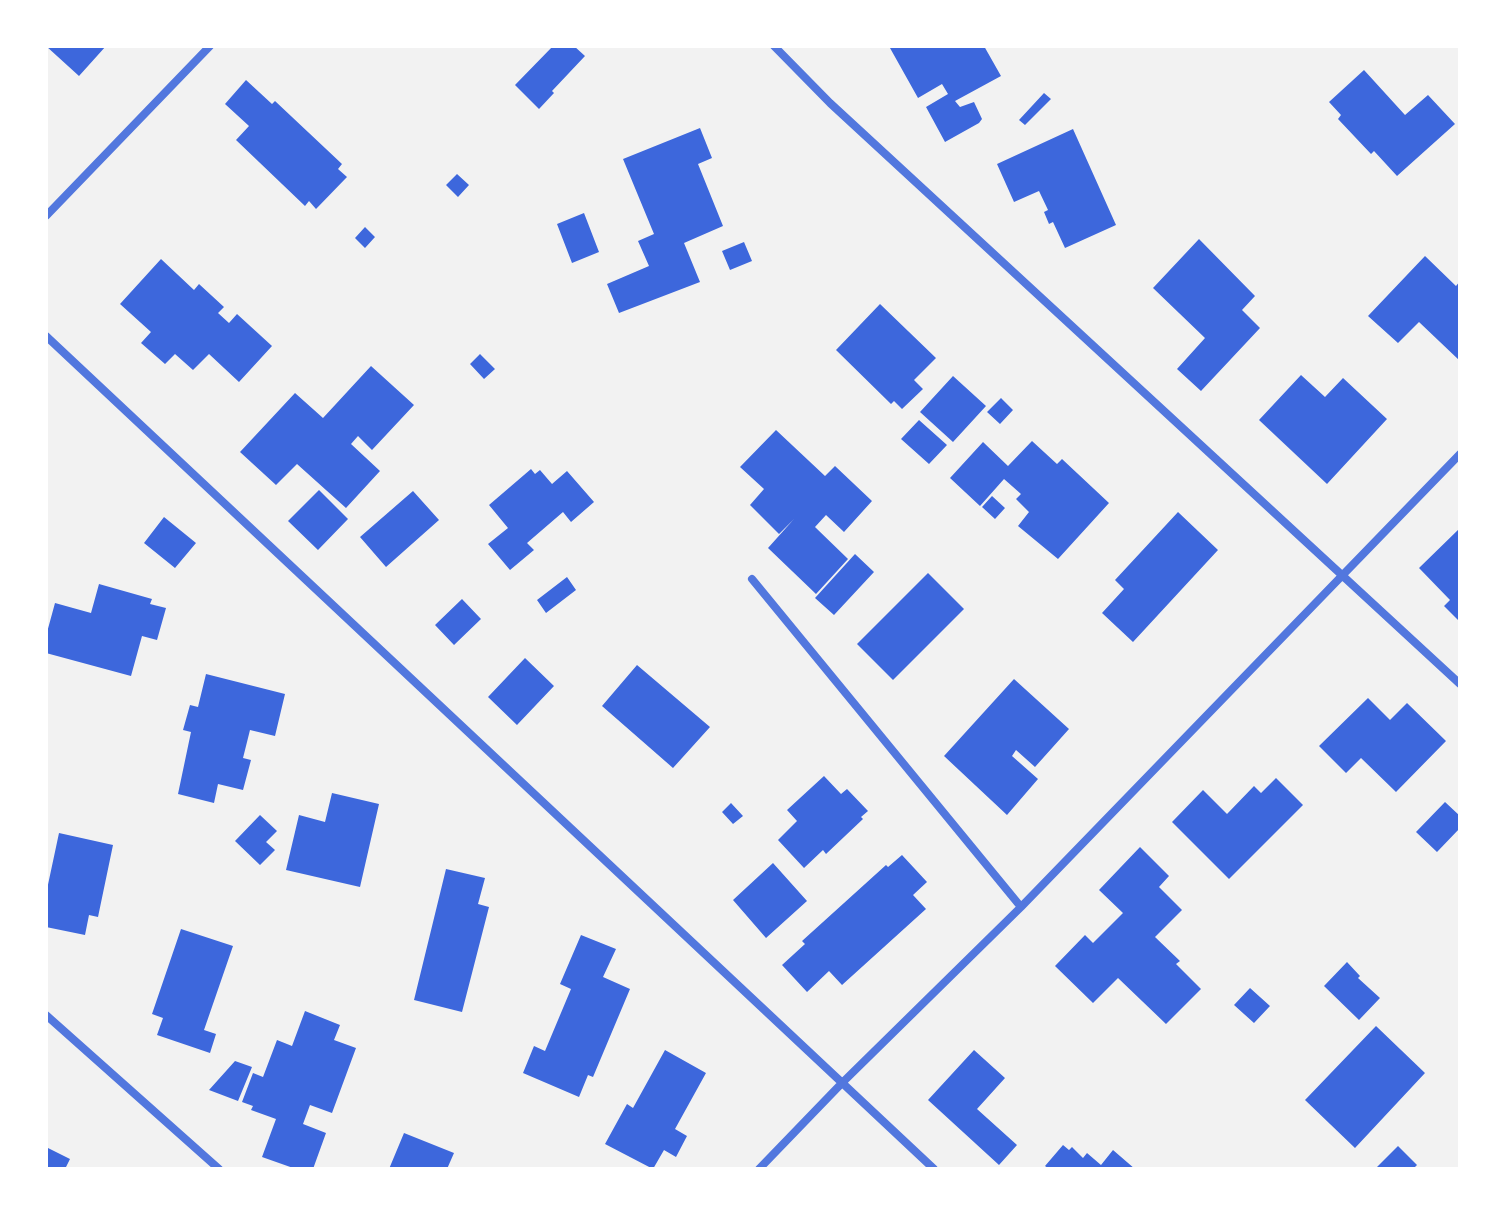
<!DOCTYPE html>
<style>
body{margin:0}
#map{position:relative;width:1506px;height:1215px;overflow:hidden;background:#f2f2f2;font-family:Overpass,sans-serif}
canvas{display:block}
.frame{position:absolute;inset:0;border:48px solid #fff;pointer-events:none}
</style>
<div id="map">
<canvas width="1506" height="1215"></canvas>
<div class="frame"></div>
</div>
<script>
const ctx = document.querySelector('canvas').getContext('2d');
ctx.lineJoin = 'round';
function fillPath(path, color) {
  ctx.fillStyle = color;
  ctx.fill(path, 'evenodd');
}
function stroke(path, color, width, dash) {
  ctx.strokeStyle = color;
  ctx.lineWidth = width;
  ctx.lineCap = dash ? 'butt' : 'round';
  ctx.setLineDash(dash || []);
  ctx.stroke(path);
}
const building = new Path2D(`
 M46,46H106L79,76Z
 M553,46H574L585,56L552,91L554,93L539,109L515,85Z
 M894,46H984L1001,76L955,101L960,107L974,102L982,119L979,123L945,142L926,107L948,94L942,84L918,98L890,48Z
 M1364,70L1405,115L1428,95L1455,124L1397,176L1374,151L1371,154L1338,119L1341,115L1329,102Z
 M246,80L272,104L275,101L342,164L338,169L347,177L316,209L309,201L305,206L236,140L249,126L225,104Z
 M1044,93L1051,99L1025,125L1019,120Z
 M700,128L712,158L698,164L723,226L684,243L700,282L619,313L607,284L649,266L638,241L654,234L623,159Z
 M1073,129L1116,225L1065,248L1053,222L1049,224L1044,212L1048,210L1039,191L1014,202L997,164Z
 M457,174L469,185L458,197L446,185Z
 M584,213L599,252L572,263L557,224Z
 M365,227L375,237L365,248L355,238Z
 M1199,239L1255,296L1242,310L1260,328L1201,391L1177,369L1205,338L1153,288Z
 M744,242L752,261L730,270L722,251Z
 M1425,256L1456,286L1460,281V361L1419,322L1398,343L1368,316Z
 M161,259L194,290L199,284L224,307L218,313L229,323L237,314L272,346L239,382L209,354L193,370L175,354L165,364L141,343L151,332L120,304Z
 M880,304L936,358L914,380L923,389L902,409L894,401L891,404L836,350Z
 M480,354L495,369L484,379L470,364Z
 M371,366L414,405L372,450L358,436L351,444L380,471L346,508L297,464L276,485L240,452L295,393L323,418Z
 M1301,375L1325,397L1343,378L1387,419L1327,484L1259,420Z
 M953,376L986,406L953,442L920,412Z
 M1001,398L1013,410L1000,424L987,412Z
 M919,420L947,445L929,464L901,439Z
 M776,430L825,476L835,466L872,501L844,532L826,515L815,527L848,559L816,594L768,548L794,519L779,534L750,505L764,489L740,467Z
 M1032,441L1057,464L1062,459L1109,503L1058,559L1018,526L1029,512L1016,499L1021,494L1004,479L980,506L950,478L983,442L1008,466Z
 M531,469L535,474L540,470L552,484L567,471L594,502L571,522L563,512L527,543L534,550L510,570L488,544L508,528L489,505Z
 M319,490L348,519L318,550L288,521Z
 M413,491L439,520L386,567L360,537Z
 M992,496L1005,508L995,519L982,507Z
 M1178,512L1218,550L1133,642L1102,613L1124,589L1115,580Z
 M164,517L196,543L175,568L144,543Z
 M1460,528V622L1444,606L1450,600L1419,568Z
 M855,554L874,572L834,615L815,598Z
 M928,573L964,609L893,680L857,644Z
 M567,577L576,590L546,613L537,600Z
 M99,584L152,599L150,604L166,608L157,640L142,636L131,676L46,653V636L55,603L91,613Z
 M462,599L481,619L454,645L435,625Z
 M525,658L554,686L517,725L488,697Z
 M637,665L710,727L673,768L602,706Z
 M206,674L285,694L275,736L250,730L243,758L251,760L243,790L218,784L214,803L178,794L191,732L183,730L190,705L198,707Z
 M1014,679L1069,729L1035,767L1016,750L1012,756L1038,779L1007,815L944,756Z
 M1368,698L1390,720L1407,703L1446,741L1396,792L1361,758L1346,773L1319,746Z
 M824,776L841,794L847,789L868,811L861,817L863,819L826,854L823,850L804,868L778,840L797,821L787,810Z
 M1276,778L1303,805L1229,879L1172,822L1203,790L1227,814L1254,786L1261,793Z
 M332,793L379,804L360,887L286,870L299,815L325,822Z
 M1445,802L1460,816V828L1437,852L1416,832Z
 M731,803L743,816L733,824L722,812Z
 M260,815L277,831L266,842L275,850L260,865L235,841Z
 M59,833L113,845L98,917L89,915L85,935L46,927V894Z
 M1140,847L1169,876L1159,887L1182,910L1155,937L1180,961L1176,964L1201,989L1166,1024L1118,978L1093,1003L1055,966L1085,935L1093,943L1123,913L1099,890Z
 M902,855L927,882L913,895L926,909L842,985L829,971L807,992L782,965L805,944L802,941L886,865L888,867Z
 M773,863L807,901L766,938L733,900Z
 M446,869L485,878L478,904L489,907L462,1012L414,1000Z
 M181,929L233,946L204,1030L216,1034L210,1053L157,1035L163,1018L152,1014Z
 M581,935L616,949L603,977L630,989L593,1077L588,1075L579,1097L523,1073L534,1046L545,1051L571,989L560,984Z
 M1347,962L1360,976L1358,978L1380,998L1359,1020L1324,986Z
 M1250,988L1270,1006L1254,1023L1234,1005Z
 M305,1011L340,1025L334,1040L356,1048L332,1113L310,1105L303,1124L326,1133L313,1169H296L262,1157L276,1119L251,1110L253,1106L242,1102L253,1073L263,1077L277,1040L292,1046Z
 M1376,1026L1425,1073L1355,1148L1305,1100Z
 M665,1050L706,1073L675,1129L687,1136L676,1157L664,1150L653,1169L605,1144L627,1104L633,1108Z
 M974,1050L1005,1078L977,1109L1017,1145L999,1165L928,1100Z
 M235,1061L252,1067L238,1101L209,1090Z
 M404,1133L454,1153L447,1169H389Z
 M1063,1145L1069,1150L1072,1147L1083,1158L1087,1153L1101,1165L1113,1150L1135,1169H1049L1045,1166Z
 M1398,1146L1417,1165L1413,1169H1375Z
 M46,1147L70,1159L65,1169H46Z`);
const minor = new Path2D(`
 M774,46L830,103L1460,684
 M46,216L210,46
 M46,336L934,1169
 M752,579L1021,907
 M46,1015L219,1169
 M759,1169L842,1083L1021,907L1460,454`);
fillPath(building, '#3d67dc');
stroke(minor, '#5277de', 8);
</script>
